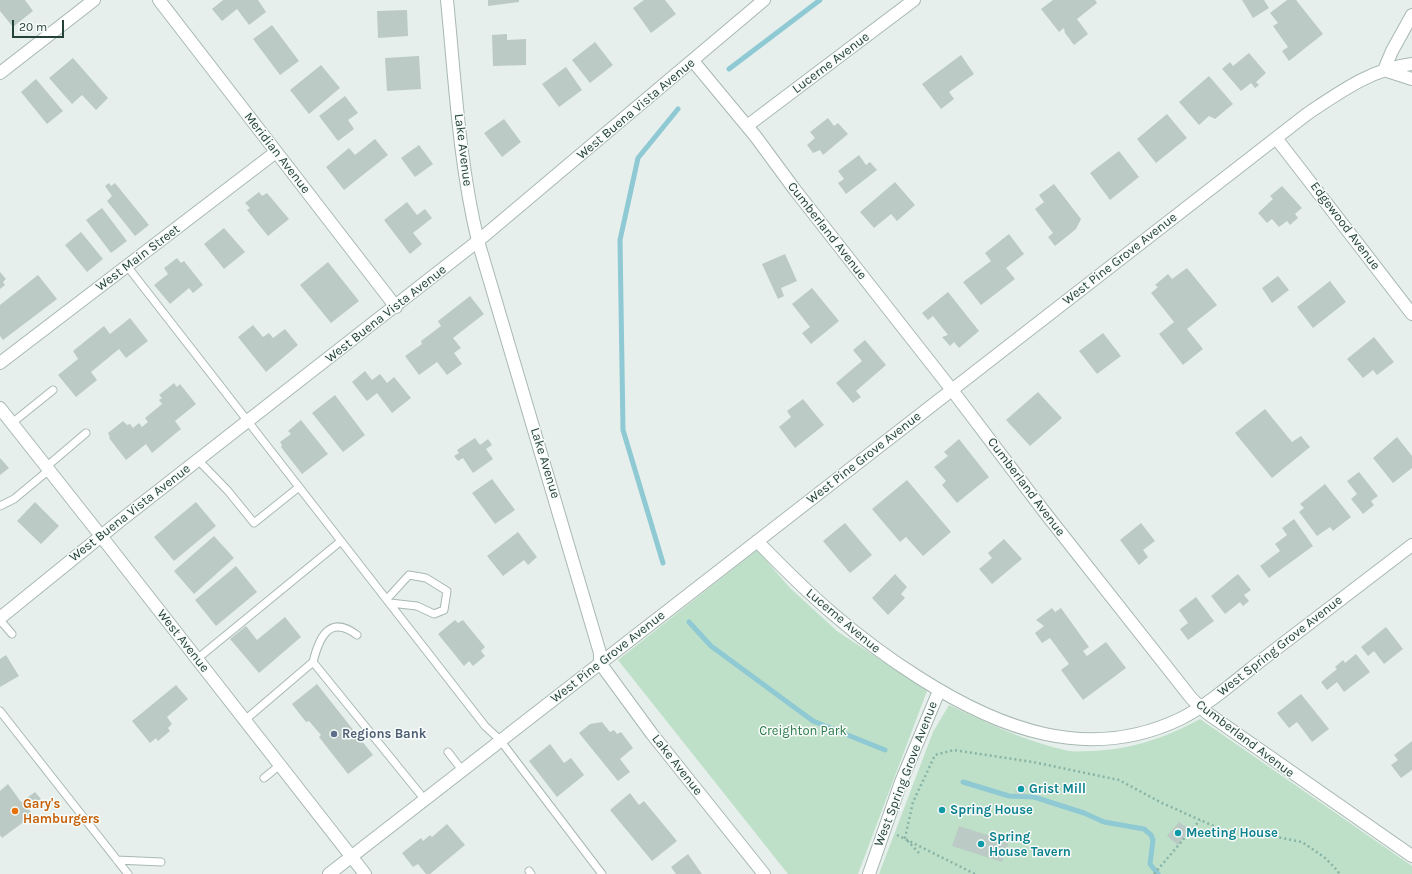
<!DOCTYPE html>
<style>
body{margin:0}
#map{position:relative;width:1412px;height:874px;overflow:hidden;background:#e6efeb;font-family:Karla,sans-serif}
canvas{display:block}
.scale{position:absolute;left:12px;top:20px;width:52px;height:18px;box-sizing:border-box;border:2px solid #24423a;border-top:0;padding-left:5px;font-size:12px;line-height:14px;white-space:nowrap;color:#24423a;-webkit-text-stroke:3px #f7fbf9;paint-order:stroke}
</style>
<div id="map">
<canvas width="1412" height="874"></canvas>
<div class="scale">20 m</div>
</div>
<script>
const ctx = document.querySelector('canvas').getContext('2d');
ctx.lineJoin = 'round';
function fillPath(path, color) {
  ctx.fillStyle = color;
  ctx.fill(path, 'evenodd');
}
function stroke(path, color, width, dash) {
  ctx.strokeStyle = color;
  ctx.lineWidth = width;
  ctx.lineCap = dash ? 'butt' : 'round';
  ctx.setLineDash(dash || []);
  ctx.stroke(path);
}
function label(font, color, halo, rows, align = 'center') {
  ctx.font = font + ' Karla,sans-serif';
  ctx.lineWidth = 3;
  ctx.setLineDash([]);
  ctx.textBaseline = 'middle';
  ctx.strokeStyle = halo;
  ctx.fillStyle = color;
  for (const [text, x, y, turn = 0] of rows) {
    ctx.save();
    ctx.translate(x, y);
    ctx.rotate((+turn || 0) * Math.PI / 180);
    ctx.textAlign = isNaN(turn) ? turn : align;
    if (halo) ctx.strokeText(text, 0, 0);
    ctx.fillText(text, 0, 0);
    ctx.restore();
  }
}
const green = new Path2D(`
 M757,550L790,588L837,631L927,691L858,874H788L618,660Z
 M949,705C987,723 1027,742 1069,751C1075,752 1083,751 1090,751C1130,750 1165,738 1200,719L1412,866V874H879L933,732Z`);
const stream = new Path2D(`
 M729,69L820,0
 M663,563L623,430L620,240L638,158L678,109
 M689,622L711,646L813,721L885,750
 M963,782L1009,796L1034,797L1084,813L1104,822L1144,829L1151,835L1153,840L1150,864L1158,874`);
const building = new Path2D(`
 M0,0H25L33,11L13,27L0,11Z
 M223,0H258L266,12L249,25L237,9L222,21L212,9Z
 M488,0H519V2L488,6Z
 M644,0H665L676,14L651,33L633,8Z
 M1053,0H1095L1097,3L1077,19L1088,34L1074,45L1065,33L1064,28L1059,32L1041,9Z
 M1242,0H1264L1269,8L1253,18Z
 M1287,0H1296L1323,34L1289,61L1282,51L1288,47L1273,26L1278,23L1270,13Z
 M407,10L408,36L378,38L377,11Z
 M272,25L299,61L280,75L253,39Z
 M507,34V40L526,39V65L493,66L492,35Z
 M595,42L613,65L590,83L572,60Z
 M1249,53L1266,73L1256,82L1259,85L1255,88L1251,83L1241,91L1222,69L1230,62L1233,66Z
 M961,55L974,74L949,92L954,99L941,109L922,84Z
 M419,56L421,89L387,91L385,58Z
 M73,58L108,98L96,110L82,95L72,104L49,78Z
 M321,65L340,88L309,114L290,90Z
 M566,67L582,90L559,107L542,84Z
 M1209,76L1233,104L1215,119L1209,116L1199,125L1179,102Z
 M36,79L63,111L47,124L21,92Z
 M345,96L358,113L348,120L354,129L338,141L319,116Z
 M1167,114L1187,138L1156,163L1137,139Z
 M828,118L834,126L838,123L848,134L823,155L820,150L813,153L807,145L815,138L810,132Z
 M504,119L521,142L502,157L484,133Z
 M375,139L388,155L344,190L326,167L349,148L355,155Z
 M419,145L433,164L415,177L401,158Z
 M1119,151L1139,177L1110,200L1090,173Z
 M859,155L866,165L870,162L877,170L846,194L838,183L844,179L838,171Z
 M895,182L915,205L897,221L891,214L874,228L860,212Z
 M109,183L111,186L115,183L149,225L135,236L107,201L112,196L105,186Z
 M1054,184L1081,219L1076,229L1055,246L1048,237L1053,233L1035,209L1044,202L1039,195Z
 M1282,186L1302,208L1295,214L1298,218L1290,225L1287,221L1279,227L1272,219L1267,223L1258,213L1273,199L1270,196Z
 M259,192L262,196L267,193L289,219L268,236L247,210L250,208L245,203Z
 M407,202L417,215L425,209L432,218L413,233L422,244L410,254L384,220Z
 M102,208L127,241L111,253L86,220Z
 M224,228L245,252L224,269L204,244Z
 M81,232L103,259L87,272L65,245Z
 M1009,234L1024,254L1006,268L1015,279L981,305L963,282L991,261L985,253Z
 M785,254L797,281L781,288L784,296L778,299L762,264Z
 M177,258L181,263L184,261L203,285L193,293L189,288L170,304L154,285L168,274L164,268Z
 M328,262L359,301L331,323L300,285Z
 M1187,268L1217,305L1187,329L1203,349L1183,365L1159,334L1174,322L1151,293L1158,287L1155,285L1168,274L1172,279Z
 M0,272L6,279L3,282L5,285L0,289Z
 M38,275L57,299L3,340L0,336V305Z
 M1278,276L1289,290L1272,303L1262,288Z
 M1330,281L1346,302L1313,328L1297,307Z
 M812,288L839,321L811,344L802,333L810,327L792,304Z
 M948,292L979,331L959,348L954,342L950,346L942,337L948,335L933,316L928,320L922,313Z
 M470,296L484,314L453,338L461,348L454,353L462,364L447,375L437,362L419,375L405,356L422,344L421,341L441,326L438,321Z
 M130,318L148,341L126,358L119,349L91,372L97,380L76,397L58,375L78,359L73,351L104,326L110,334Z
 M253,325L263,337L269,333L273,338L285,329L298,345L266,372L238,337Z
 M1103,333L1121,356L1097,374L1079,351Z
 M1374,337L1394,362L1377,375L1373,370L1363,378L1347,359Z
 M865,340L886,365L856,391L861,397L853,403L836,383L862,361L853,350Z
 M365,371L372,380L380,374L387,383L394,377L411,398L392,413L377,393L367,401L352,382Z
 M174,383L177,387L180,384L196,404L175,421L181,429L152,453L146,444L126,460L109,438L110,437L108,433L123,421L127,425L130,424L133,428L139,423L142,427L148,422L145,418L162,404L159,400L162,398L159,395Z
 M1038,392L1062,418L1030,446L1006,420Z
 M335,395L365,435L343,452L312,413Z
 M803,399L824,425L795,448L779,427L791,417L787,411Z
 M1265,409L1292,442L1301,436L1310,447L1272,478L1235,433Z
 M301,420L328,454L302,474L281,447L282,445L280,442L291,434L288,431Z
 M1397,437L1412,456V468L1393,483L1373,458Z
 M475,438L480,445L488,439L492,445L486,449L493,459L473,473L463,458L458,461L454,456L459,453L457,450Z
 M959,439L989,477L957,503L942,485L946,481L934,467L948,456L944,452Z
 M0,458L9,468L0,475Z
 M1359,472L1378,496L1371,501L1374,505L1363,514L1351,499L1357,494L1347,481Z
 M492,479L515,510L495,524L472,493Z
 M907,480L951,532L923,556L906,537L900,542L872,509Z
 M1325,484L1351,517L1333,531L1330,527L1317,536L1299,512L1304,508L1300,504Z
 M35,502L59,526L41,544L17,521Z
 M196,502L216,526L174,561L154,537Z
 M1294,519L1313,546L1269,578L1260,566L1280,551L1275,544L1287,535L1282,528Z
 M845,523L872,555L850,573L823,541Z
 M1141,523L1155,541L1143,550L1148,557L1139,565L1120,540Z
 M518,532L537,557L528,565L524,560L503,576L487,556Z
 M214,536L234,558L194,594L174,571Z
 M1004,539L1022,559L992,584L979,569L992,558L988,553Z
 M236,566L257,592L216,626L195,600Z
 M895,574L907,587L901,594L905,598L888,615L872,598Z
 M1238,574L1251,590L1244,595L1249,601L1243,606L1240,602L1225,614L1211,596Z
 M1196,597L1214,621L1188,640L1180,629L1188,623L1179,610Z
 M1052,608L1055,612L1061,608L1089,647L1083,651L1087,656L1106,642L1126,668L1083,700L1061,670L1069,664L1050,638L1042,643L1035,633L1044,626L1036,620Z
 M285,617L301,637L259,673L230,639L246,626L257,640Z
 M455,620L458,623L463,620L485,647L481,651L485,656L473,666L469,661L464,666L438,634Z
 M1386,627L1403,649L1384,664L1374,651L1368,656L1361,647Z
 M1356,654L1370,672L1344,692L1337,682L1327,690L1321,682L1337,669L1335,667L1343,660L1345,663Z
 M6,655L19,676L0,687V659Z
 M317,684L373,755L348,774L319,737L321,735L309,721L306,722L292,704Z
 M176,685L188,699L167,717L172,724L168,728L170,731L158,741L156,738L150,743L132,721Z
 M1301,694L1329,729L1312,742L1297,722L1289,728L1277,713Z
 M602,722L610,732L614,730L617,734L621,732L633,748L620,759L630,772L618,781L579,733L590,724Z
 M1412,741V770L1401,778L1391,765L1398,760L1394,755Z
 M550,744L564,763L571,758L584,775L557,797L529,761Z
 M1018,783L1027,786L1024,795L1015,792Z
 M8,784L21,802L35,792L41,799L28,808L33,815L2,838L0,835V791Z
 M630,793L639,805L644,801L677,841L652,861L610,810Z
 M941,804L945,805L944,815L939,814Z
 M1179,822L1190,830L1178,845L1167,836Z
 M447,824L465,845L430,874H426L418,864L413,867L402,853L421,838L423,841L430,835L432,837Z
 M959,826L1009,842L1002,862L952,846Z
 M688,854L702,874H676L671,867Z`);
const path = new Path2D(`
 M897,835L975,874
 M919,853L905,838L913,802L935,755L954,750L1033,762L1119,780L1162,803L1236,836H1272L1302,842L1324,857L1338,871L1339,874
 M1154,874L1200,820`);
const service = new Path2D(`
 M127,266L485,726L500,740L602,874
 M12,423L53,390
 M198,460L228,491L254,523L299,487
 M46,467L86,433
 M0,506L14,499L49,470
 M387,599L409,575L426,578L447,591L444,610L434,614L417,606L390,603
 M0,620L12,634
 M197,659L341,541
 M313,662C319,638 329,614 357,635
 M0,711L128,874
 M245,720L313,662L425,800
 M448,752L462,770
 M264,778L280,765
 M117,860L161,862
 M529,871L531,874`);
const minor = new Path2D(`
 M159,0L396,307
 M447,0C455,80 459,163 478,241L600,653V663L652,734L764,874
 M1412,15L1392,51L1384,70L1412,79
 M693,61L756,137L795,190L952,390L1046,514L1192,699L1207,713L1412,856
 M0,73L94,0
 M747,126L914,0
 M1276,138L1412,314
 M0,363L276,152
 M0,408L101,536
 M757,541C809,595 855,637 918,677C999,729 1088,763 1180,719C1210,704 1236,680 1263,659C1312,621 1362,583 1412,545
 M329,874L1307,114C1340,92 1371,69 1412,64
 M869,874L901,782L939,691`);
const tertiary = new Path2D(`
 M101,536L365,874
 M0,618L121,520L478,241L764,0`);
const markers = [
 [334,734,4,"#5c6f8a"],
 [1021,789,4,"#0f9aa8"],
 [942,810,4,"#0f9aa8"],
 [15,811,4,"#e8710a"],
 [1178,833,4,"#0f9aa8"],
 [981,844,4,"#0f9aa8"]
];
const streetNames = [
 ["Lucerne Avenue",831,63,-37],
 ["West Buena Vista Avenue",636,109,-40],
 ["Lake Avenue",463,150,83],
 ["Meridian Avenue",277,153,52],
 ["Edgewood Avenue",1345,226,53],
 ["Cumberland Avenue",827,231,52],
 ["West Main Street",138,258,-37],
 ["West Pine Grove Avenue",1120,259,-38],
 ["West Buena Vista Avenue",386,314,-38],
 ["West Pine Grove Avenue",864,458,-38],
 ["Lake Avenue",545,463,73],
 ["Cumberland Avenue",1026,487,53],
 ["West Buena Vista Avenue",130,513,-38],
 ["Lucerne Avenue",843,621,40],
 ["West Avenue",183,641,52],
 ["West Spring Grove Avenue",1280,646,-38],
 ["West Pine Grove Avenue",608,657,-38],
 ["Cumberland Avenue",1245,739,37],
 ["Lake Avenue",677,765,52],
 ["West Spring Grove Avenue",906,774,-69]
];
const parkNames = [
 ["Creighton Park",803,731]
];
const serviceNames = [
 ["Regions Bank",342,734]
];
const cultureNames = [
 ["Grist Mill",1029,789],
 ["Spring House",950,810],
 ["Meeting House",1186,833],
 ["Spring",989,837],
 ["House Tavern",989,852]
];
const foodNames = [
 ["Gary's",23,804],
 ["Hamburgers",23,819]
];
fillPath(green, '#bfe0c8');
stroke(stream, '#8ec9d4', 5);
fillPath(building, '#bbcac4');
stroke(service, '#a8b8b2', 9);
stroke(minor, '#a8b8b2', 14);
stroke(tertiary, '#a8b8b2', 14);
stroke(path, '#86b3a5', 2.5, [2, 3]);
stroke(service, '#fff', 7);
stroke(minor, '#fff', 12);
stroke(tertiary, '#fff', 12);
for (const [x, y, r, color] of markers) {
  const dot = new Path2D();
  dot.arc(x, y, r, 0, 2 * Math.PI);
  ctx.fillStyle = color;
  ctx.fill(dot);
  stroke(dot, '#f7fbf9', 1.5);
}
label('13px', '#24423a', '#f7fbf9', streetNames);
label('13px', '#2d7a4b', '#f7fbf9', parkNames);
label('bold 13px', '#4e5e75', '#f7fbf9', serviceNames, 'left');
label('bold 13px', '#0d838f', '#f7fbf9', cultureNames, 'left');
label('bold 13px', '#c56008', '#f7fbf9', foodNames, 'left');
</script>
